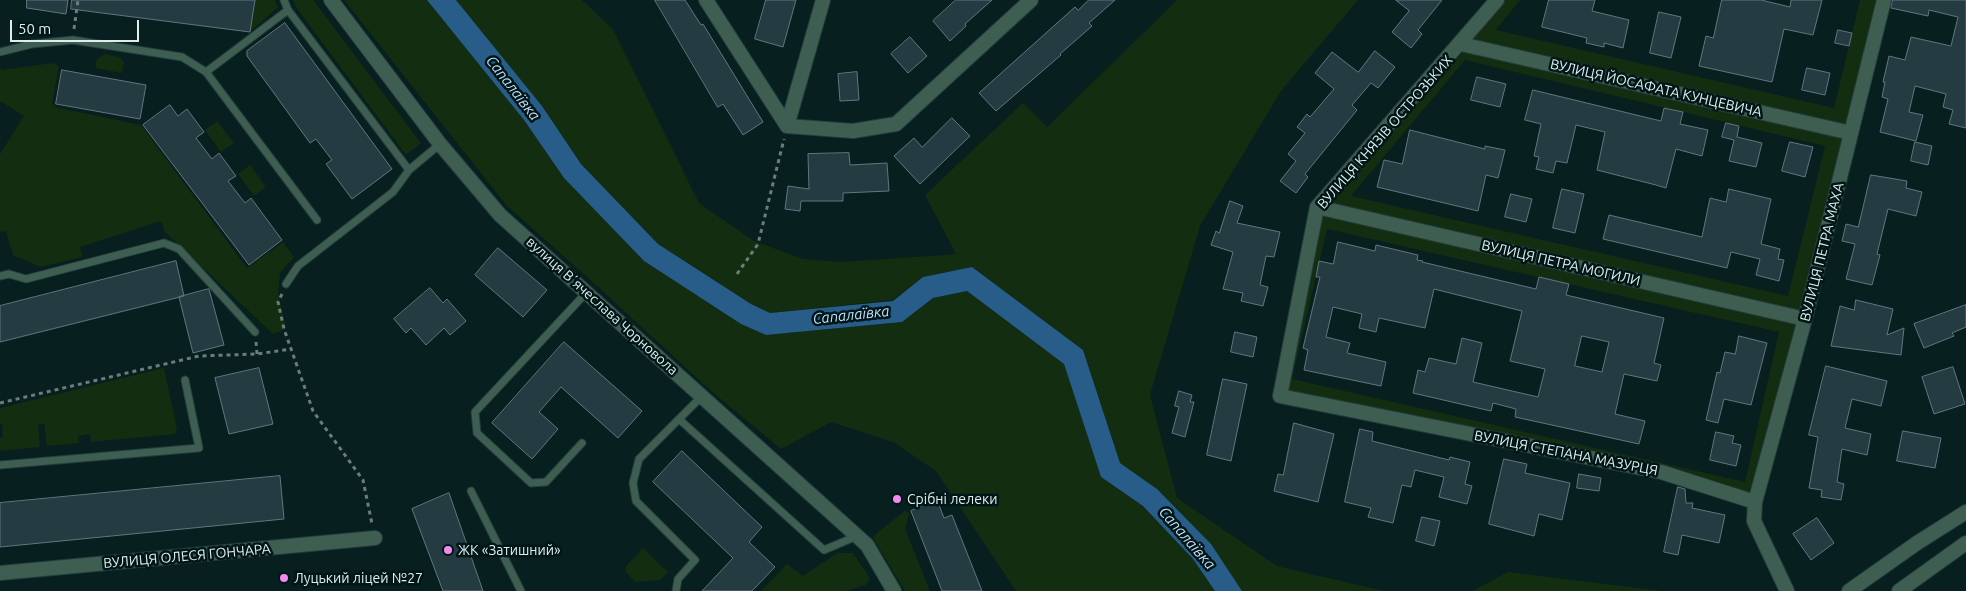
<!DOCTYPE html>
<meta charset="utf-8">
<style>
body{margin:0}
#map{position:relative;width:1966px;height:591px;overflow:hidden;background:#071f1f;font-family:Ubuntu,sans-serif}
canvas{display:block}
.scale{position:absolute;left:10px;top:20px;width:129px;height:22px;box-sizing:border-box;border:2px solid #dfeded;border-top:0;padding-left:6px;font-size:15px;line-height:18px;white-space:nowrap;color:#dfeded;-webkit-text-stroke:4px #011616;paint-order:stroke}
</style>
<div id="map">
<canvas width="1966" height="591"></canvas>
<div class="scale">50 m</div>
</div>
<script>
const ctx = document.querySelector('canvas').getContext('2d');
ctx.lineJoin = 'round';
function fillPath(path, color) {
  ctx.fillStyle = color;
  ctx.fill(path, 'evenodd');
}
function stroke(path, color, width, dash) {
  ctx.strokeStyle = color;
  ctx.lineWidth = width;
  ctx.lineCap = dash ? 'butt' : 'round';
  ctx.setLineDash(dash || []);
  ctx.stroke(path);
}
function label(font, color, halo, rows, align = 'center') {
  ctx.font = font + ' Ubuntu,sans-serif';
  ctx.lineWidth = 5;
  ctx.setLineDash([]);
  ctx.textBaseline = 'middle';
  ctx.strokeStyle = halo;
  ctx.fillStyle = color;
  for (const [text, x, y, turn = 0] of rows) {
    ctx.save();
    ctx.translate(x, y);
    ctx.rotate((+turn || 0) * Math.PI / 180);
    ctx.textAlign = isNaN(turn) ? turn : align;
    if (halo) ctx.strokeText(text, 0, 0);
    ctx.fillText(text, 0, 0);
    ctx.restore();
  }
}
const green = new Path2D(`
 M255,0H275L278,7L250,32Z
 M293,0H313L421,143L406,155L295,6Z
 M344,0H427L524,120L564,178L644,261L741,324L766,335L902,322L933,298L967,291L1064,364L1101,477L1143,506L1193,559L1215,591H1016L936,471L893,442L831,422L781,449L711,391L596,285L507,206Z
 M456,0H582L613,29L699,203L754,241L803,259L842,262L956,254L925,195L1023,103L1047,127L1177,0H1358L1281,91L1200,226L1150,395L1177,498L1277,566L1384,591H1242L1210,544L1157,489L1120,463L1083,350L972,267L923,277L893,300L770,313L751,304L658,244L581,164L542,106Z
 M1506,0H1520L1496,30L1834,108L1860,0H1878L1846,126L1472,40Z
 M1464,51L1844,137L1800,312L1329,204ZM1465,60L1825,146L1788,296L1351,196Z
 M104,54L120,57L124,62L122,73L95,68L97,59Z
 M52,63L59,66L52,104L55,107L141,125L247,268L283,242L294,257L280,273L278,292L286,329L273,334L165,232L161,221L80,247L82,257L41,267L13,255L6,231L0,232V154L24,116L0,101V67L2,70Z
 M217,121L234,143L221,152L205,130Z
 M250,165L266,187L254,196L238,174Z
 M1322,215L1797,324L1751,494L1663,465L1288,391ZM1327,229L1779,332L1745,482L1292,379Z
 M164,368L177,429L175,434L91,442L90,434L78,436L79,443L47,446L44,423L38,425L40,447L0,451V438L3,437L2,424H0V408Z
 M906,510L909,514L905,529L930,591H905L873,538L877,533Z
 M643,548L668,572L660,580L635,582L626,572V566Z
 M837,553H853L870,578L866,585L846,591H761L787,564L803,576Z
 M1508,572L1663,591H1472Z`);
const water = new Path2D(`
 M427,0H456L542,106L581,164L658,244L751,304L770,313L893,301L923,277L972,267L1083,350L1120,463L1157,489L1211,544L1242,591H1215L1193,559L1143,506L1101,477L1064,364L967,291L933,298L902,322L766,335L741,324L644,261L564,178L524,120Z`);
const building = new Path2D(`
 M27,0H68L66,14L27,8Z
 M72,0H255L250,32L71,9Z
 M655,0H685L701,25L703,24L763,122L743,135L723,104L718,107Z
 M766,0H796L783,47L755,39Z
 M956,0H992L965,24L966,26L950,41L933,21Z
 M1089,0H1115L1089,23L1092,26L1060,54L1061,55L996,111L979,93L1075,7L1078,10Z
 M1396,0H1442L1418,30L1422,34L1411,48L1392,32L1409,11Z
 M1549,0H1595L1592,11L1629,20L1623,48L1604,43V47L1586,43L1587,38L1542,27Z
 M1722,0H1761L1790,7L1791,0H1822L1813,35L1784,29L1772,82L1699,66L1706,36L1713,38Z
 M1893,0H1966V128L1949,124L1953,110L1943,107L1946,94L1915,86L1909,112L1923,115L1916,141L1880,132L1888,99L1882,97L1885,82H1883L1889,56L1905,60L1911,37L1951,46L1958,17L1929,10L1928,16L1891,8Z
 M1659,12L1681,17L1671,58L1650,53Z
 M285,23L392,169L352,199L326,164L332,160L316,139L310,143L247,56V51Z
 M1838,30L1852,33L1849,46L1835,43Z
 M910,37L927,56L908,73L891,54Z
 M1375,51L1395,67L1378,88L1371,83L1352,105L1357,110L1305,174L1308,177L1296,193L1280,181L1296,161L1288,154L1305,133L1297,127L1307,114L1310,117L1334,89L1315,73L1332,52L1358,72Z
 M1807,68L1830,73L1825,95L1802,90Z
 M62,70L146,85L140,119L56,104Z
 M857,72L859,100L840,101L838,74Z
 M1477,77L1506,84L1500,107L1471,100Z
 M1533,90L1661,121L1664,108L1683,112L1680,124L1708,130L1702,156L1676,149L1666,188L1656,185L1597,170L1605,132L1576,125L1567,163L1556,161L1553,173L1536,169L1539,157L1534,156L1541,124L1525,120Z
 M170,105L178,116L187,109L204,132L196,138L212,159L219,153L236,176L228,181L245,203L251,198L282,240L249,265L143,125Z
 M952,118L970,136L920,184L894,156L914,138L922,147Z
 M1726,123L1739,126L1737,137L1762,143L1756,167L1729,161L1734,140L1722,137Z
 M1410,130L1485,149V146L1505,150L1498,178L1486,175L1478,211L1377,187L1384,160L1402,164Z
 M1790,142L1813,147L1805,177L1782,171Z
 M1915,142L1932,146L1928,165L1911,161Z
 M849,153L850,165L887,163L889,191L843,193V201H801L800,211L785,209L788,186L809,189L808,154Z
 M1871,175L1907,181L1906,188L1922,192L1916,216L1888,209L1877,254L1880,255L1872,285L1846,279L1855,244L1842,241L1846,224L1858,227Z
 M1562,189L1584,194L1575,233L1553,228Z
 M1729,189L1771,199L1761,244L1780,249L1778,259L1784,260L1779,281L1756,275L1760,259L1731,252L1727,268L1603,239L1609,215L1702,237L1710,198L1726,202Z
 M1511,194L1532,199L1526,222L1505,217Z
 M1230,201L1243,206L1237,223L1280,232L1274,257L1266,256L1260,285L1268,287L1263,306L1241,301L1243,293L1223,289L1233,252L1211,245L1216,231L1219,233Z
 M1338,242L1375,251L1376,245L1418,255L1417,260L1423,261L1422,262L1536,289L1539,277L1569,284L1566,295L1664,318L1654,363L1661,365L1657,381L1624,374L1615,414L1645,421L1639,444L1515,417L1516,409L1493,403L1491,411L1413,393L1418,370L1425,372L1429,358L1456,364L1462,338L1482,343L1473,382L1538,397L1545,369L1510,361L1522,311L1434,289L1425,328L1379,318L1376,332L1359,328L1362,314L1333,307L1326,337L1350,343L1347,353L1386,362L1381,386L1304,370L1308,350L1303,348L1320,277H1316L1319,261L1333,264ZM1582,336L1609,342L1602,372L1575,366Z
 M498,248L547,290L523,317L475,275Z
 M176,261L184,296L0,342V306Z
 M430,288L443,303L447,299L466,321L450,335L444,328L426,345L411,328L406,333L394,319Z
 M209,289L224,345L193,353L179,297Z
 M1856,300L1893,309L1887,335L1904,328L1901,355L1831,346L1840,306L1854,310Z
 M1966,305V327L1952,333L1954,336L1924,348L1914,324Z
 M1235,332L1257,337L1253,357L1231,352Z
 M1739,336L1767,343L1751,405L1724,399L1718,423L1706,420L1717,372L1720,373L1725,352L1735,354Z
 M564,342L642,411L618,438L561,387L539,412L558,429L532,459L492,423Z
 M1826,366L1887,381L1881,406L1852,399L1845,428L1871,434L1867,455L1842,449L1837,482L1844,484L1841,500L1821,497L1822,490L1809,488L1818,437L1809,435Z
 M1953,367L1965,404L1934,414L1922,377Z
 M259,368L273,424L229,434L215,378Z
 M1223,379L1247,384L1231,461L1207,455Z
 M1179,391L1192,395L1190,402H1194L1185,437L1172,433L1179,407L1175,406Z
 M1294,423L1334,434L1318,502L1274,491L1278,474L1283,475Z
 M1360,429L1373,432L1372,441L1449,460L1450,457L1470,462L1465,484L1472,486L1467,504L1439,497L1444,477L1415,470L1411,487L1402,485L1393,523L1368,517L1371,508L1345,502Z
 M1903,431L1941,438L1935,468L1897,461Z
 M1716,432L1734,436L1732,443L1741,445L1736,466L1710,460Z
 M682,451L762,527L749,542L775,567L752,591H702L733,558L653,482Z
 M1504,459L1527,464L1525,473L1570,483L1562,520L1539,514L1534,536L1489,524Z
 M1579,474L1601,478L1599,491L1577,488Z
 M280,476L284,519L0,547V503Z
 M1678,487L1685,489L1686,503H1693L1692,508L1725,515L1719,543L1682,535L1678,555L1664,552Z
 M449,493L483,591H443L412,509Z
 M937,500L944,518L952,515L982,591H942L911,511Z
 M1422,517L1440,521L1434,546L1416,541Z
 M1817,518L1834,543L1811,560L1793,534Z`);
const path = new Path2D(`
 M74,29L78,0
 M737,274L758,244L784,139
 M282,294L278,302L284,329L313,411L363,480L372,524
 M256,342L257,354
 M0,403L199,356L257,354L291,349`);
const service = new Path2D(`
 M288,10L409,170
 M0,52L32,44L73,40L182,57L206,72L317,220
 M206,72L288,10L284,0
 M0,276L9,274L26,279L164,243L179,249L255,332
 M286,284L298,266L393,192L409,170L440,144
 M680,420L824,550L857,536
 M582,443L546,482L531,483L477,433L475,412L586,293
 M0,465L199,448L185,380
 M471,491L521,591
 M676,591L678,579L695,560L636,501L633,483L639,459L702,396`);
const minor = new Path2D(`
 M706,0L787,126
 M1497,0L1317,207L1280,396L1661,472L1755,502
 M1461,44L1851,133
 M787,126L853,131L896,124L1031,0
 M787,126L823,0
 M1317,207L1805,319
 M0,573L375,538
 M1787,591L1754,521L1755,502L1805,319L1884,0`);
const tertiary = new Path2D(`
 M331,0L440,144L500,215L867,545L894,591
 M1849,591L1917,543L1966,512
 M1899,591L1966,543`);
const markers = [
 [897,499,5,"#f38af1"],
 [448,550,5,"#f38af1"],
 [284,578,5,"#f38af1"]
];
const streetNames = [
 ["ВУЛИЦЯ ЙОСАФАТА КУНЦЕВИЧА",1656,88,13],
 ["ВУЛИЦЯ КНЯЗІВ ОСТРОЗЬКИХ",1385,132,-49],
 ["ВУЛИЦЯ ПЕТРА МАХА",1822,252,-76],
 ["ВУЛИЦЯ ПЕТРА МОГИЛИ",1561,263,13],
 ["вулиця Вʼячеслава Чорновола",602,306,42],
 ["ВУЛИЦЯ СТЕПАНА МАЗУРЦЯ",1566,453,11],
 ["ВУЛИЦЯ ОЛЕСЯ ГОНЧАРА",187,556,-5]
];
const poiNames = [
 ["Срібні лелеки",907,499],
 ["ЖК «Затишний»",458,550],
 ["Луцький ліцей №27",294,578]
];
const waterNames = [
 ["Сапалаївка",513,88,52],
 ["Сапалаївка",851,315,-6],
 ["Сапалаївка",1187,538,49]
];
fillPath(green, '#122d10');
fillPath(water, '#285c89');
fillPath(building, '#253b42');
stroke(building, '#607780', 1);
stroke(service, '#253c3c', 9);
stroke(minor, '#253c3c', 16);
stroke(tertiary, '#253c3c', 16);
stroke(path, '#697d7d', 3, [4, 4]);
stroke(service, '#3e5e52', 7);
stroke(minor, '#3e5e52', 14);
stroke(tertiary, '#3e5e52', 14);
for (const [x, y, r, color] of markers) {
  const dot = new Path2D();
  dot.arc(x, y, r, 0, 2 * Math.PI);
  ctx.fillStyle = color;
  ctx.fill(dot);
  stroke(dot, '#011616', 2);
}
label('14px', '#dfeded', '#011616', streetNames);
label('14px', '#dfeded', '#011616', poiNames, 'left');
label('italic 15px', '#c2defa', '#011616', waterNames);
</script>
